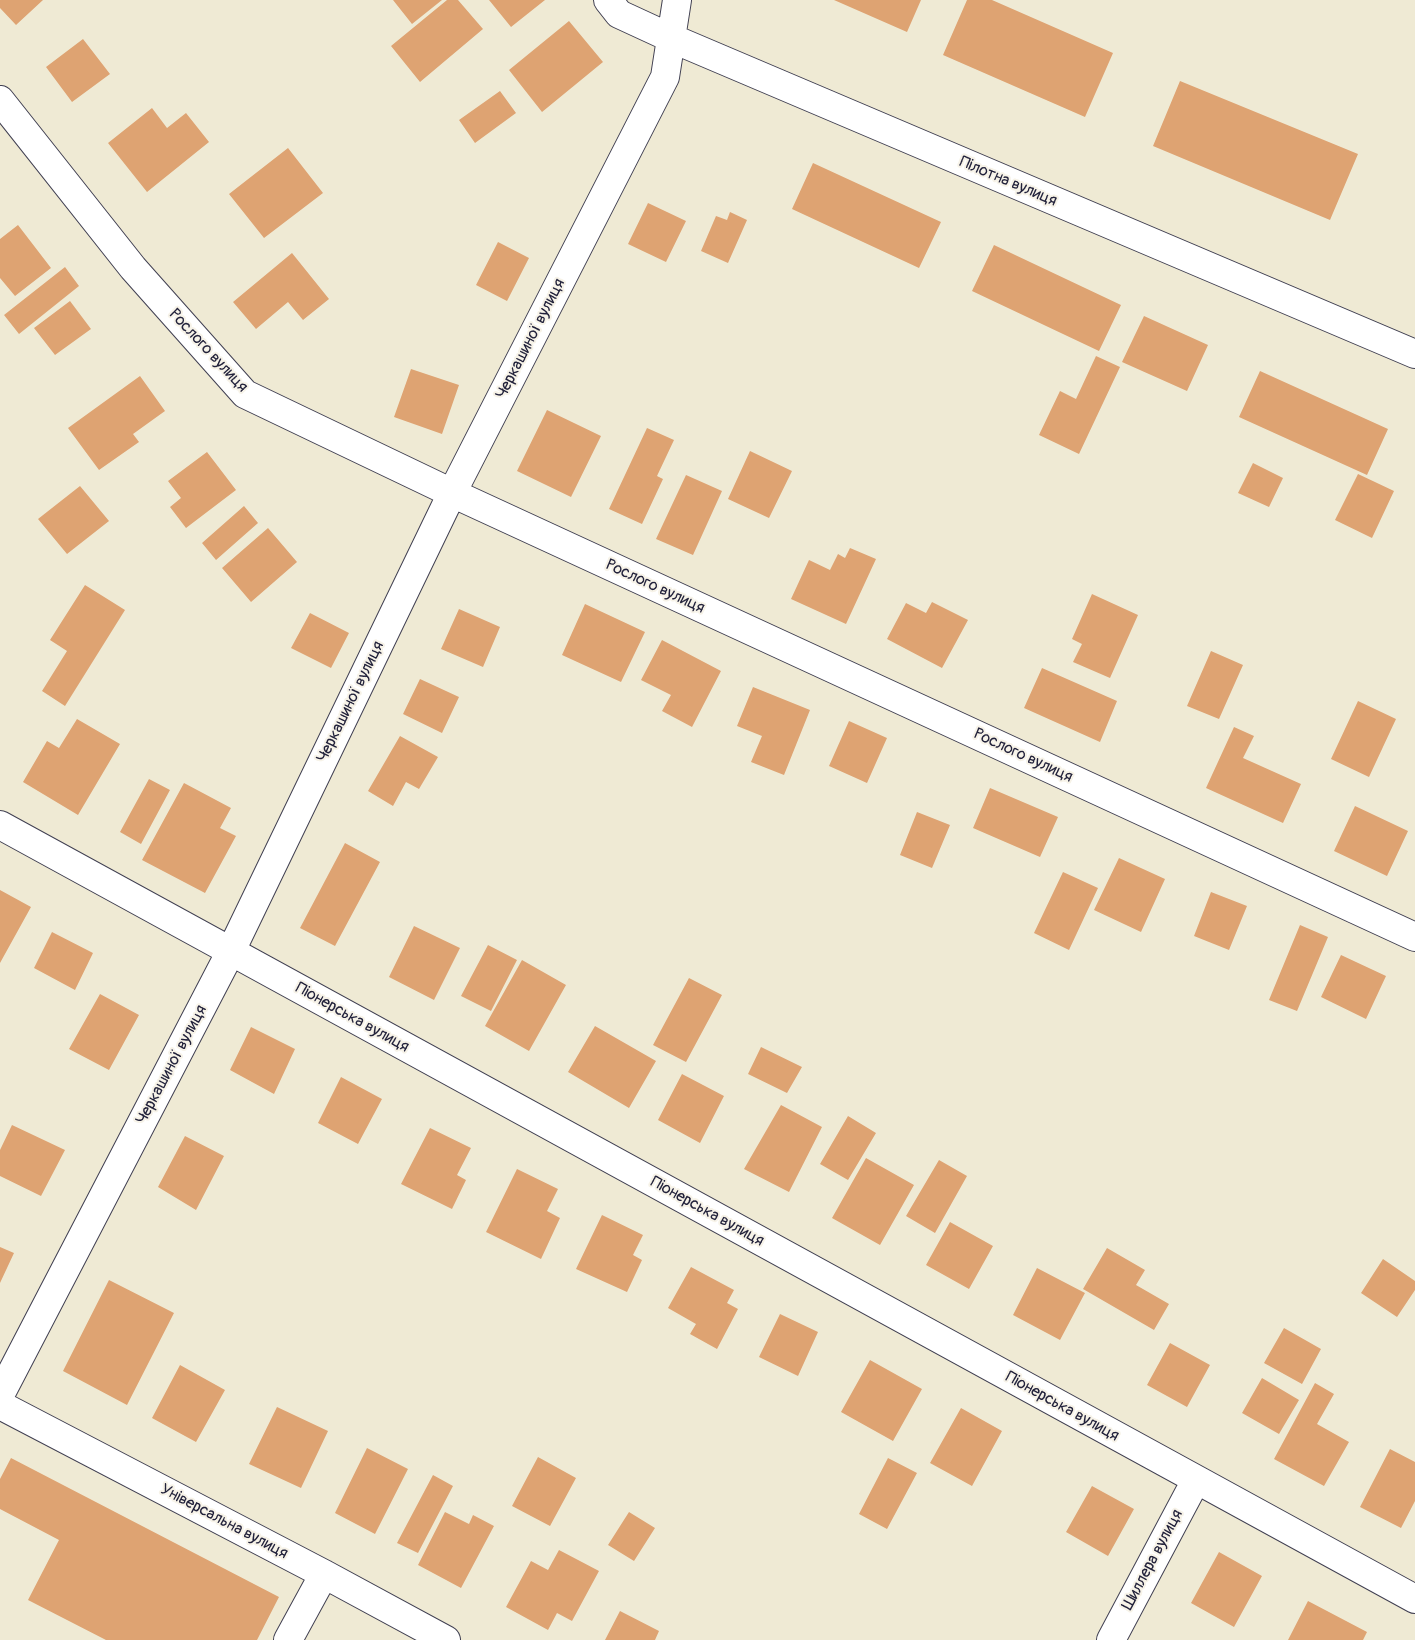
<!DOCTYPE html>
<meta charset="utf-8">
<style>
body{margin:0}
canvas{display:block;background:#efead4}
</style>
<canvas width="1415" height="1640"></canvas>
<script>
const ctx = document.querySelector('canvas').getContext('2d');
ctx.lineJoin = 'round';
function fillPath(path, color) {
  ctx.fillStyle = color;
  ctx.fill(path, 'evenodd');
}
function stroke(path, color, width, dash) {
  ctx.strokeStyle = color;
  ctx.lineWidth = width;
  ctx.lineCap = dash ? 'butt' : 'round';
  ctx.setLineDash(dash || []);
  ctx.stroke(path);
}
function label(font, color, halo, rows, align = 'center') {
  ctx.font = font + ' Pangolin,sans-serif';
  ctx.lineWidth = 4;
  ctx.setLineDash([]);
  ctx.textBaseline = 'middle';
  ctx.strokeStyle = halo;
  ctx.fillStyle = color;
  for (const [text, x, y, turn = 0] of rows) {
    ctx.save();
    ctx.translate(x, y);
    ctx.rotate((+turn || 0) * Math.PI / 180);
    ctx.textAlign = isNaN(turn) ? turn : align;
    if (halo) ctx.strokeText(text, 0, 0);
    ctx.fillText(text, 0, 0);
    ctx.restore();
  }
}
const building = new Path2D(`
 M0,0H43L16,25L0,8Z
 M393,0H442L412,24Z
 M447,0H458L483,29L420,82L391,46Z
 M489,0H545L511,27Z
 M834,0H921L907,32Z
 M967,0H992L1113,53L1085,117L943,55Z
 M569,21L603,62L542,112L509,70Z
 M83,39L110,74L72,102L46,67Z
 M1180,81L1358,154L1330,220L1153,146Z
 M500,91L516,113L475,143L459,120Z
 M152,108L167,128L186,113L209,142L147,192L108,143Z
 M288,148L323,193L264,238L229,194Z
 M813,163L941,222L919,268L792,209Z
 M648,203L686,221L666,262L628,244Z
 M730,212L747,220L728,263L701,251L716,216L727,220Z
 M18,225L51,268L15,296L0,278V239Z
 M498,242L529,258L507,301L476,285Z
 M994,245L1121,305L1099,351L972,291Z
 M292,253L329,299L303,320L288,302L256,329L233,302Z
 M65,267L79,286L19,334L4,315Z
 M70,301L91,329L55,355L34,328Z
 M1144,316L1208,345L1187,391L1122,362Z
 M1096,356L1120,367L1079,454L1039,435L1060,391L1076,399Z
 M411,369L459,385L442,434L394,417Z
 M1260,371L1388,429L1367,475L1239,417Z
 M140,376L165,411L133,434L139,442L99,470L68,428Z
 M547,410L601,436L571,497L517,471Z
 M647,428L674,440L657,476L663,479L642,524L609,509Z
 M750,451L792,471L769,518L728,499Z
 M207,452L236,490L186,528L170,507L181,498L168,481Z
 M1253,463L1283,478L1269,507L1238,493Z
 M1358,474L1394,491L1372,538L1335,520Z
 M686,475L722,491L693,555L656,539Z
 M80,486L109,521L67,554L38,519Z
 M244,506L258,523L216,560L202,543Z
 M268,528L297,562L251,602L222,568Z
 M850,548L876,559L846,624L791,599L809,560L830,570L838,554L845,558Z
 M85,585L125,610L65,706L42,691L67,651L50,640Z
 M1092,594L1138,615L1110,678L1073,662L1082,644L1072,639Z
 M932,602L968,620L942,668L887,639L906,603L926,613Z
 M585,604L645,632L621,682L562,655Z
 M459,609L500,627L483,667L441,649Z
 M310,613L349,633L331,668L291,648Z
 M662,640L721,671L692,727L662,711L671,695L641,680Z
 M1211,651L1243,665L1219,719L1187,706Z
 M1042,668L1117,701L1100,742L1024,708Z
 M420,679L459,697L442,733L403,714Z
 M753,687L810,710L784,775L751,762L762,736L737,726Z
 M1358,701L1396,719L1369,777L1331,759Z
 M77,719L120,744L78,815L23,782L47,741L59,748Z
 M849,721L887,738L867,783L829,766Z
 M1234,727L1254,736L1243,758L1301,784L1283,823L1206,788Z
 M400,736L438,757L419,789L406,782L393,806L368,791Z
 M149,779L170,790L141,844L120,832Z
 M184,783L231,808L220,828L236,836L205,893L142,860Z
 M990,788L1058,817L1040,857L973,828Z
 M1355,806L1408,831L1387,876L1334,851Z
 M917,812L950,825L932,868L900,855Z
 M345,843L380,862L335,946L300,928Z
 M1119,858L1165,879L1141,932L1094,910Z
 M1063,872L1098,888L1069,950L1034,933Z
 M0,890L31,907L0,963Z
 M1211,892L1247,906L1229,950L1194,936Z
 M1300,925L1328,937L1297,1011L1269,1000Z
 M414,926L460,948L434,1000L389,977Z
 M52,932L93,953L75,990L34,968Z
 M488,945L517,960L491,1011L461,996Z
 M1341,955L1386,976L1366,1019L1321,997Z
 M522,960L566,985L529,1051L485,1026Z
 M689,978L722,995L686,1062L653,1045Z
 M100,994L139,1015L109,1070L69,1049Z
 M595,1026L656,1061L629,1108L568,1072Z
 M251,1027L295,1049L274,1094L230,1070Z
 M761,1047L802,1067L787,1093L748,1074Z
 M682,1074L724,1096L700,1143L658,1120Z
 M341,1077L382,1099L358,1144L318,1123Z
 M781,1105L822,1127L789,1192L744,1169Z
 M848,1116L876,1133L848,1180L820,1164Z
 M12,1125L65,1150L41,1196L0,1176V1150Z
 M430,1128L471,1148L457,1175L466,1180L452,1209L401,1184Z
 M185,1136L224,1156L196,1210L158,1187Z
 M866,1158L914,1185L880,1245L832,1218Z
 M939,1160L967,1176L935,1233L906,1216Z
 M517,1169L558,1189L547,1211L560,1218L541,1259L486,1232Z
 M602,1215L643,1235L633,1255L642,1260L627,1292L576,1269Z
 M950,1222L993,1246L969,1289L926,1265Z
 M0,1247L14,1253L0,1283Z
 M1107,1248L1145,1270L1136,1285L1169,1304L1154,1330L1083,1289Z
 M1383,1259L1415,1281V1290L1397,1317L1361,1293Z
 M691,1267L734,1290L727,1303L738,1309L717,1349L690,1334L696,1324L668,1308Z
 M1037,1268L1085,1293L1060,1340L1013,1315Z
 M109,1280L174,1313L127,1405L63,1371Z
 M780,1314L818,1332L798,1376L759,1357Z
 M1284,1328L1321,1349L1302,1384L1264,1363Z
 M1170,1343L1210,1365L1187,1407L1147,1385Z
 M870,1360L922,1389L893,1441L841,1412Z
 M180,1365L225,1390L196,1442L152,1418Z
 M1262,1378L1299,1400L1279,1434L1242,1413Z
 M1315,1383L1334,1394L1317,1424L1349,1442L1324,1486L1274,1459Z
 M277,1407L328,1431L301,1488L249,1464Z
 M961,1408L1002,1431L972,1486L930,1463Z
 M367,1448L408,1469L375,1534L335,1513Z
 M1390,1449L1415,1462V1501L1401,1528L1360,1507Z
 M538,1457L576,1478L550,1526L512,1506Z
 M11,1458L279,1597L257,1640H106L28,1600L59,1540L0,1509V1479Z
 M888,1458L917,1473L887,1529L859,1514Z
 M433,1475L453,1486L418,1553L397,1543Z
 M1092,1486L1134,1509L1108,1556L1066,1532Z
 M445,1512L469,1524L473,1515L494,1526L461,1588L418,1565Z
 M629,1512L655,1528L634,1561L608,1545Z
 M559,1550L599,1571L572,1621L557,1613L548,1630L506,1607L531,1561L548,1570Z
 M1219,1552L1262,1576L1234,1627L1191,1603Z
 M1308,1601L1367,1632L1363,1640H1288Z
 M620,1611L659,1631L655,1640H605Z`);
const minor = new Path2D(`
 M608,0L619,14L671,38L1415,354
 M0,100L133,268L245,394L452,493L1415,937
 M0,825L1415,1599
 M0,1395L231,951L452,493L665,77L677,0
 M0,1405L324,1574L446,1640
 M288,1640L324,1574
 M1111,1640L1196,1480`);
const streetNames = [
 ["Пілотна вулиця",1008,182,23],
 ["Черкашиної вулиця",531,339,-63],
 ["Рослого вулиця",208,351,47],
 ["Рослого вулиця",655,587,25],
 ["Черкашиної вулиця",351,702,-64],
 ["Рослого вулиця",1023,756,25],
 ["Піонерська вулиця",352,1018,29],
 ["Черкашиної вулиця",172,1065,-62],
 ["Піонерська вулиця",707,1212,29],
 ["Піонерська вулиця",1062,1407,29],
 ["Універсальна вулиця",224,1522,28],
 ["Шиллера вулиця",1153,1560,-62]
];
fillPath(building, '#dea372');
stroke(minor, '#414052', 30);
stroke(minor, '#fff', 28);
label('16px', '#22223b', '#f7f3e8', streetNames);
</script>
